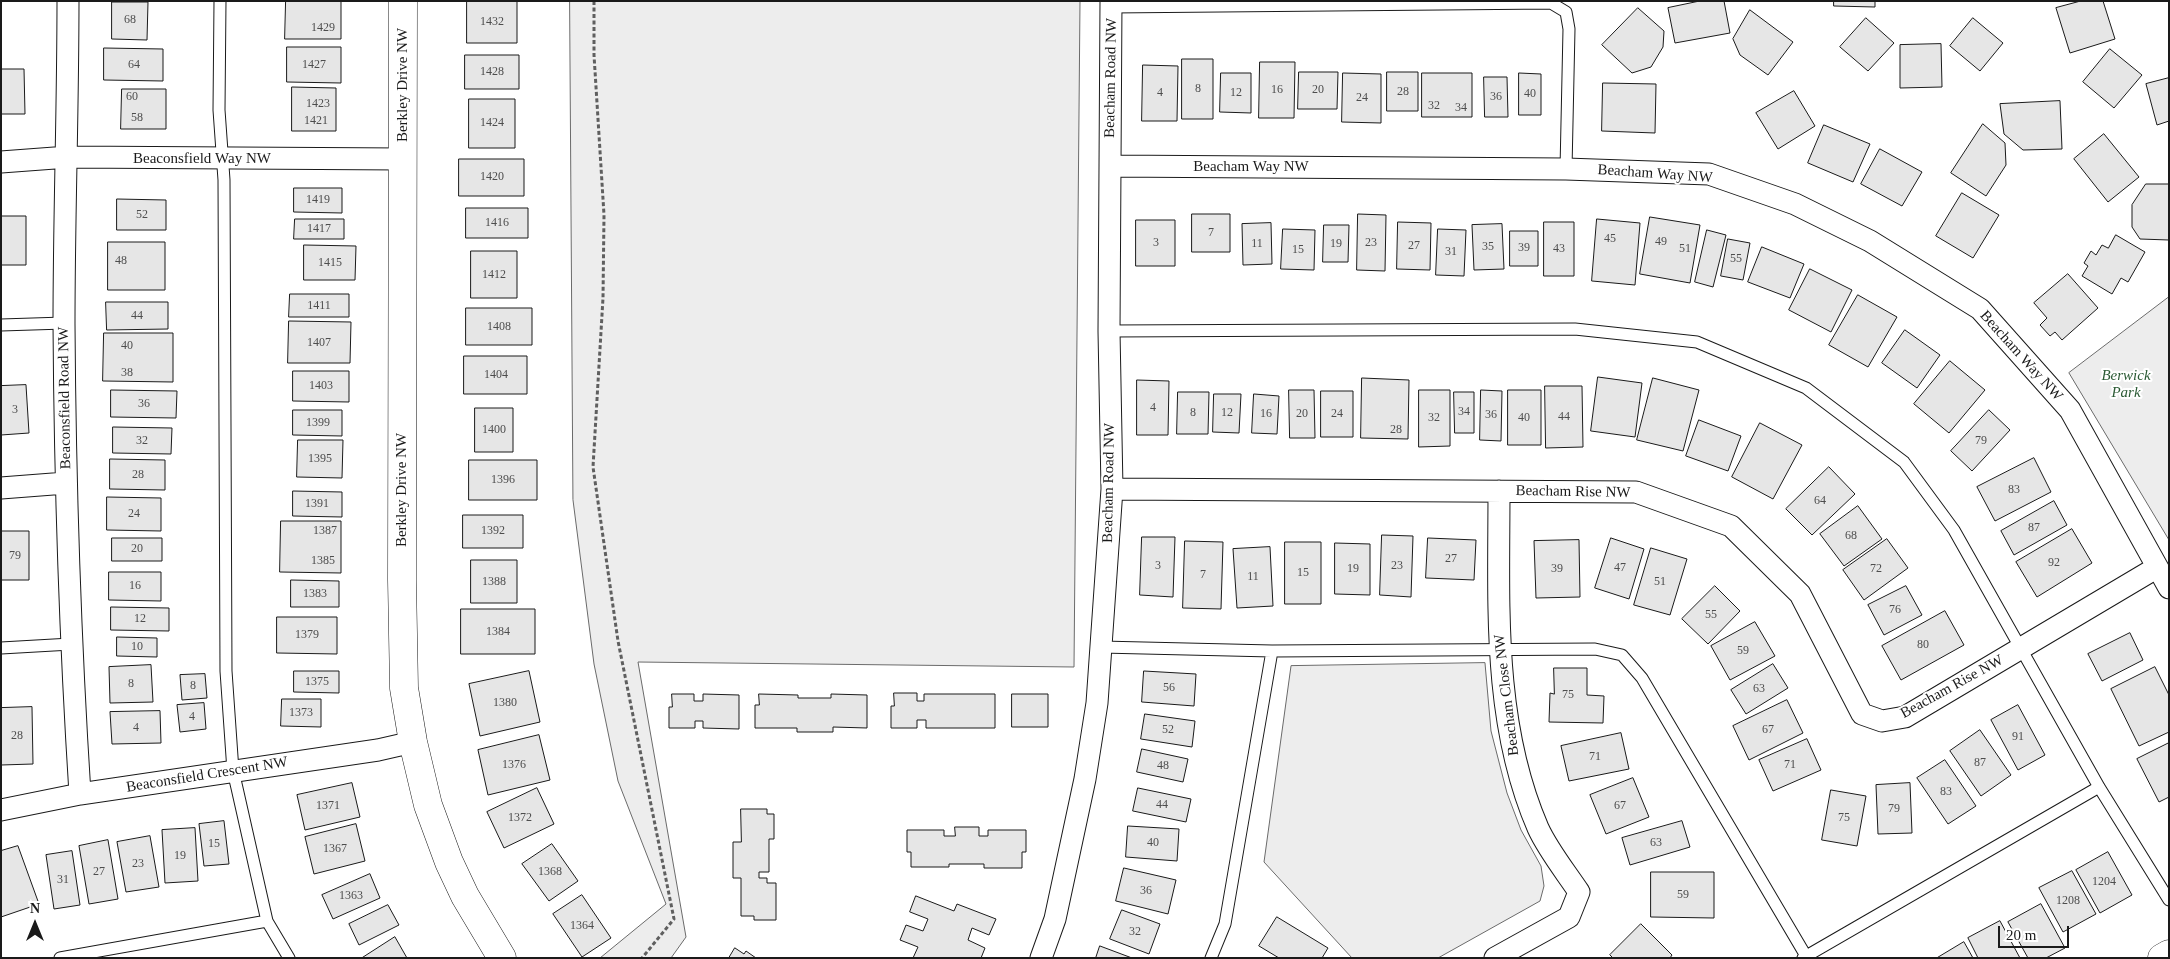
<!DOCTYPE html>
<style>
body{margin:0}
#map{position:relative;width:2170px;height:959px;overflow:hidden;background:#fff;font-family:Georgia,serif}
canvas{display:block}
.frame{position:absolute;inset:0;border:2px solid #1a1a1a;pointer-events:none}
.north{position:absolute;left:10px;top:899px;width:50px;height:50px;-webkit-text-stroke:4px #fff;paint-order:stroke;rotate:0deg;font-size:14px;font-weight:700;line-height:20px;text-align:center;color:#1a1a1a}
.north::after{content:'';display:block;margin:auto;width:18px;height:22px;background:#1a1a1a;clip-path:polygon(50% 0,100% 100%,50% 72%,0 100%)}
.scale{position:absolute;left:1998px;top:926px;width:71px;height:22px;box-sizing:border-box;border:2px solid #1a1a1a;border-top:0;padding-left:6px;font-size:15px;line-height:18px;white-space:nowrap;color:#1a1a1a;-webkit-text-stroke:4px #fff;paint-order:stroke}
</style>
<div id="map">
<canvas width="2170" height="959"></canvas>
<div class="frame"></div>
<div class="north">N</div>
<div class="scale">20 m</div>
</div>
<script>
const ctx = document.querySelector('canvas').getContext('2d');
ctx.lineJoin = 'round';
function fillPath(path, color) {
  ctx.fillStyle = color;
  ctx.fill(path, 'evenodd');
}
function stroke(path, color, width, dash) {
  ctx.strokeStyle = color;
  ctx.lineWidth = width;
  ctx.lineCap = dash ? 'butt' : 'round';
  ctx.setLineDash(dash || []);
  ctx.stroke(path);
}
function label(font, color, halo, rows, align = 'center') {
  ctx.font = font + ' Georgia,serif';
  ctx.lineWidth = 4;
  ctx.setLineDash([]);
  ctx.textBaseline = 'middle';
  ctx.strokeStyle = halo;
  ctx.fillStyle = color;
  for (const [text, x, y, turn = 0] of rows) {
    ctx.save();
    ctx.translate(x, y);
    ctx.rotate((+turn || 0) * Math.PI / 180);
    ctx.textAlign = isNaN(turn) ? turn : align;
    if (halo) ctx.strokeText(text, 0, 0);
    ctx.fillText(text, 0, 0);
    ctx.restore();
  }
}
const built = new Path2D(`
 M570,1H1080L1074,667L638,662L686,937L671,958H600L666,904L618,781L594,664L573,500Z
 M2169,297V540L2069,373Z
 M1485,663L1491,731L1507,793L1521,830L1541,866L1544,886L1540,901L1438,958H1352L1264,862L1291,666Z`);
const building = new Path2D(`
 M286,1H341V39H285Z
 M467,1H517V43H467Z
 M1700,1H1724L1730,33L1675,43L1668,8Z
 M1834,1H1875V7L1834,6Z
 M2081,1H2103L2115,39L2070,53L2056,8Z
 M112,2H148L147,40L112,39Z
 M1638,8L1664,31L1663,47L1651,67L1632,73L1602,45Z
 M1750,10L1793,42L1768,75L1740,55L1733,39Z
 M1866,18L1894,43L1868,71L1840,47Z
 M1973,18L2003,43L1980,71L1950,46Z
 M1941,44L1942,87L1900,88V45Z
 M287,47H341V83L287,82Z
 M104,48L163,49V81L104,80Z
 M2110,49L2142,75L2114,108L2083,82Z
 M465,55H519V89H465Z
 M1182,59H1213V119H1182Z
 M1260,62H1295L1294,118H1259Z
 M1143,65L1178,66L1177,121H1142Z
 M1,69H24L25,114H1Z
 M1299,72H1338L1337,109H1298Z
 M1387,72H1418V111H1387Z
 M1221,73H1251V113L1220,112Z
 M1343,73L1381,74V123L1342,122Z
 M1422,73H1472V117H1422Z
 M1519,73L1541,74V115H1519Z
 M1484,77H1507L1508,117H1485Z
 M2169,78V121L2157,125L2146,84Z
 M1603,83L1656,84L1655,133L1602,131Z
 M292,87L336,88V131H292Z
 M122,89H166V129H121Z
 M1794,91L1815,126L1778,149L1756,113Z
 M469,99H515V148H469Z
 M2060,101L2062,149L2023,150L2004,134L2000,104Z
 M1983,124L2005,143L2006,165L1986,196L1951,173Z
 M1824,125L1870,144L1853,182L1808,163Z
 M2104,134L2139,177L2108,202L2074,159Z
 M1880,149L1922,172L1902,206L1861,184Z
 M459,159H524V196H459Z
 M2146,184H2169V240L2140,239L2132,227V205Z
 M294,188H342V213L294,212Z
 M1962,193L1999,215L1973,258L1936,236Z
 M117,199L166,200V230H117Z
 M466,208H528V238H466Z
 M1192,214H1230V252H1192Z
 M1358,214L1386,215L1385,271L1357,270Z
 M1,216H26V265H1Z
 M1650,217L1700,225L1690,283L1640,274Z
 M295,219H344V239H294Z
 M1597,219L1640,223L1635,285L1592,281Z
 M1136,220H1175V266H1136Z
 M1398,222L1431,223L1430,270L1397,269Z
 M1544,222H1574V276H1544Z
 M1271,223L1272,264L1243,265L1242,224Z
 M1502,224L1504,269L1474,270L1472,225Z
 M1324,225H1349L1348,262H1323Z
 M1283,229L1315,230L1314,270L1281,269Z
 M1438,229L1466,230L1464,276L1436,275Z
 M1707,230L1726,235L1713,287L1695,282Z
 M1510,231H1538V266H1510Z
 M2116,235L2145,252L2128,282L2121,278L2112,294L2082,276L2088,266L2084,263L2091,251L2096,255L2102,245L2108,248Z
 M1728,239L1750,243L1743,280L1721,276Z
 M108,242H165V290H108Z
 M304,245L356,246L355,280H304Z
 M1762,247L1804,264L1790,298L1748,282Z
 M471,251H517V298H471Z
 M1810,269L1852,290L1831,332L1789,310Z
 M2068,274L2098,308L2062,340L2055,332L2050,336L2040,325L2047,318L2034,303Z
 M290,294H349V317H289Z
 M1858,295L1897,317L1868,367L1829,345Z
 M106,302H168V329L107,330Z
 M466,308H532V345H466Z
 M289,321L351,322L350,363H288Z
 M1905,330L1940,355L1917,388L1882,363Z
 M104,333H173V382L103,381Z
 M464,356H527V394H464Z
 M1950,361L1985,390L1949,433L1914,404Z
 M293,371H349V402L293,401Z
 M1598,377L1642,383L1635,437L1591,431Z
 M1362,378L1409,380L1408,439L1361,438Z
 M1653,378L1699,390L1683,451L1637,440Z
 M1137,380L1169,381L1168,435H1137Z
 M26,385L29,433L1,435V386Z
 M1545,386H1582L1583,447L1546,448Z
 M111,390L177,391L176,418L111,417Z
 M1289,390H1314L1315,438H1290Z
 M1419,390H1450V446L1419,447Z
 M1481,390L1502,391L1501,441L1480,440Z
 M1508,390H1541V445H1508Z
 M1321,391H1353V437H1321Z
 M1178,392H1209L1208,434H1177Z
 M1454,392H1474V433H1455Z
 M1214,394H1241L1239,433L1213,432Z
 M1254,394L1279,396L1277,434L1252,433Z
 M475,408H513V452H475Z
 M293,410H342V436L293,435Z
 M1989,410L2010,430L1972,471L1951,451Z
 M1699,420L1741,436L1728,471L1686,456Z
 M1760,423L1802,445L1773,499L1732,477Z
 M113,427L172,428L171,454L113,453Z
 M298,440H343L342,478L297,477Z
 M2034,458L2051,492L1995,521L1977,487Z
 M110,459L165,460V490L110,489Z
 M469,460H537V500H469Z
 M1829,467L1855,494L1812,535L1786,509Z
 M293,491L342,492V517L293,516Z
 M107,497L161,498V531L107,530Z
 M2054,501L2067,525L2014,555L2001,531Z
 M1858,506L1882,539L1844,566L1820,534Z
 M463,515H523V548H463Z
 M281,521H341V573L280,572Z
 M2072,529L2092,563L2037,597L2016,562Z
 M1,531H29V580H1Z
 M1382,535L1413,536L1411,597L1380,595Z
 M1142,537H1175L1173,597L1140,595Z
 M112,538H162V561H112Z
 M1428,538L1476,540L1474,580L1426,578Z
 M1611,538L1644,549L1629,599L1595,588Z
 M1887,539L1908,568L1864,600L1843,570Z
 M1579,540L1580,597L1536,598L1534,541Z
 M1185,541L1223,542L1221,609L1183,608Z
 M1285,542H1321V604H1285Z
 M1335,543L1370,544V595L1335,594Z
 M1270,547L1273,606L1237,608L1233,549Z
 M1651,548L1687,559L1670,615L1634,605Z
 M471,560H517V603H471Z
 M109,572H161V601L109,600Z
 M291,580L339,581V607H291Z
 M1715,586L1740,611L1708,644L1682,619Z
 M1906,586L1922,615L1884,635L1868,605Z
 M111,607L169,608V631L111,630Z
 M461,609H535V654H461Z
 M1945,611L1964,645L1901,680L1882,646Z
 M277,617H337V654L277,653Z
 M1755,622L1775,656L1730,680L1711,646Z
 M2130,633L2143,660L2102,681L2088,654Z
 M117,637L157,638V657L117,656Z
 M1773,664L1788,688L1746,714L1731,690Z
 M151,665L153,702L110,703L109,667Z
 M2155,667L2169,695V732L2139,746L2111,689Z
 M1554,668H1587V695L1604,696L1603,723L1549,722L1550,693L1554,694Z
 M294,671H339V693L294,692Z
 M529,671L540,722L480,736L469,684Z
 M1144,671L1196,674L1194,706L1142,702Z
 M205,674L207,698L182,700L180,675Z
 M894,693H917V701H924V694H995V728H926V720H917V728H891V706H894Z
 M672,694H694V701H703V694L739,695V729L703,728V721H695V728H669V707H672Z
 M759,694L798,695V698H831V694L867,695V728L833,727V732H797V728H755V705H759Z
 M1012,694H1048V727H1012Z
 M282,699H321V727L281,726Z
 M1787,700L1803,733L1749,760L1733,726Z
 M204,703L206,729L180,732L177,705Z
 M2018,705L2045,755L2018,770L1991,720Z
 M32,707L33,764L1,765V708Z
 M160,711L161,743L112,744L110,712Z
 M1145,714L1195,721L1192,747L1141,739Z
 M1980,730L2011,775L1981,796L1950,751Z
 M1621,733L1629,769L1569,781L1561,746Z
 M539,735L550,780L488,795L478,750Z
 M1807,739L1821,770L1773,791L1759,760Z
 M2169,743V797L2159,802L2137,759Z
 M1142,749L1188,759L1183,782L1137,772Z
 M1945,760L1976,806L1948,824L1917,778Z
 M1633,778L1649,817L1606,834L1590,795Z
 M352,783L360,817L305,830L297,795Z
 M1910,783L1912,833L1878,834L1876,785Z
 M537,788L554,824L504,848L487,812Z
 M1138,788L1191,799L1186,822L1133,811Z
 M1831,790L1866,796L1857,846L1822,840Z
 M741,809H767V814H774V839H769V872H759V878H767V883H776V920H754V916H741V878H733V842H741Z
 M224,821L229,864L204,866L199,824Z
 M1682,821L1690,847L1630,865L1622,838Z
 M356,824L365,861L314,874L305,837Z
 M1128,826L1179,829L1177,861L1126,857Z
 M955,827H979V836H988V830H1026V852H1022V868H984V864H949V867H911V852H907V830H944V836H955Z
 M195,828L198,881L165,883L162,830Z
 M150,836L159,887L126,892L117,842Z
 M108,840L118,899L89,904L79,846Z
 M552,844L578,881L549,901L522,864Z
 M18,846L39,904L1,917V851Z
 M72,851L80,905L54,909L46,855Z
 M2108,852L2132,895L2100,913L2076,870Z
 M1124,868L1176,880L1168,914L1116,901Z
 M2072,871L2096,914L2063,932L2039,888Z
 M1651,872H1714V918L1651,917Z
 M370,874L380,898L333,919L322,895Z
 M582,895L611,938L582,957L553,914Z
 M916,896L954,911L957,904L996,919L989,935L972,928L968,940L985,948L981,958H913L918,947L900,940L906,925L923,931L928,919L910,912Z
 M2041,904L2065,948L2046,958H2028L2008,922Z
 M388,905L399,925L359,945L349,924Z
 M1122,910L1160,924L1149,954L1110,939Z
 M1277,917L1328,948L1322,958H1279L1259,946Z
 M2000,921L2020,958H1978L1968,938Z
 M1641,924L1672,955L1670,958H1613L1610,955Z
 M395,937L407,958H362Z
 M1964,942L1973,958H1937Z
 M1100,946L1132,958H1096Z
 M735,948L744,954L746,951L756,958H729Z`);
const path = new Path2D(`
 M594,1V55L604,215L603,298L593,467L618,641L674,919L642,958`);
const lane = new Path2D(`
 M220,1L219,110L224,180L226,671L233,771L237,788L267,921L289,958
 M1111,7L1551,3L1566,12L1569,29L1566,169
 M1,325L64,323
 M1109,331L1575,329L1697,342L1806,388L1904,462L1954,530L2099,787L2169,900
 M1101,647L1272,651L1595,649L1622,655L1642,678L1806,956
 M1,648L71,644
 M60,958L267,921
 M1211,958L1225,924L1272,651
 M1803,958L2099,787`);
const street = new Path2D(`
 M68,1C68,109 64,217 64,324C65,481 70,638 80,794
 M1,162L68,157L403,159
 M1110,166L1566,169L1709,174L1795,204L1870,241L1980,309L2070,410L2169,588
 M1,488L66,483
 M1112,489L1636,492L1731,526L1800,594L1862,714L1882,721L1905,717L2156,568
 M1,810L80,794L378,750L413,742
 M1041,958L1055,919L1085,779L1097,703L1112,489L1109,331L1111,1
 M1495,958L1569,917L1579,892C1565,871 1548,850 1538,828C1492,722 1499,604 1499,491`);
const secondary = new Path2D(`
 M403,1L402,580L404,688L413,742L428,805L449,862L465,896L502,958
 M2162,958L2169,954`);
const numberNames = [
 ["68",130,20],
 ["1432",492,22],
 ["1429",323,28],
 ["64",134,65],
 ["1427",314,65],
 ["1428",492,72],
 ["8",1198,89],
 ["16",1277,90],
 ["20",1318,90],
 ["28",1403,92],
 ["4",1160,93],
 ["12",1236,93],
 ["40",1530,94],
 ["60",132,97],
 ["36",1496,97],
 ["24",1362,98],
 ["1423",318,104],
 ["32",1434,106],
 ["34",1461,108],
 ["58",137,118],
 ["1421",316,121],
 ["1424",492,123],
 ["1420",492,177],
 ["1419",318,200],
 ["52",142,215],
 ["1416",497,223],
 ["1417",319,229],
 ["7",1211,233],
 ["45",1610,239],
 ["49",1661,242],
 ["3",1156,243],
 ["23",1371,243],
 ["11",1257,244],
 ["19",1336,244],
 ["27",1414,246],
 ["35",1488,247],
 ["39",1524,248],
 ["43",1559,249],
 ["51",1685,249],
 ["15",1298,250],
 ["31",1451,252],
 ["55",1736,259],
 ["48",121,261],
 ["1415",330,263],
 ["1412",494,275],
 ["1411",319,306],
 ["44",137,316],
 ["1408",499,327],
 ["1407",319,343],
 ["40",127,346],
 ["38",127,373],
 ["1404",496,375],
 ["1403",321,386],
 ["36",144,404],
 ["4",1153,408],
 ["3",15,410],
 ["34",1464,412],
 ["8",1193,413],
 ["12",1227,413],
 ["16",1266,414],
 ["20",1302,414],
 ["24",1337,414],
 ["36",1491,415],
 ["44",1564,417],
 ["32",1434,418],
 ["40",1524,418],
 ["1399",318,423],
 ["1400",494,430],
 ["28",1396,430],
 ["32",142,441],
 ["79",1981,441],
 ["1395",320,459],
 ["28",138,475],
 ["1396",503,480],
 ["83",2014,490],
 ["64",1820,501],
 ["1391",317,504],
 ["24",134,514],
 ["87",2034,528],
 ["1387",325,531],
 ["1392",493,531],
 ["68",1851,536],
 ["20",137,549],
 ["79",15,556],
 ["27",1451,559],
 ["1385",323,561],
 ["92",2054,563],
 ["3",1158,566],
 ["23",1397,566],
 ["47",1620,568],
 ["19",1353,569],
 ["39",1557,569],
 ["72",1876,569],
 ["15",1303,573],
 ["7",1203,575],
 ["11",1253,577],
 ["1388",494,582],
 ["51",1660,582],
 ["16",135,586],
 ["1383",315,594],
 ["76",1895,610],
 ["55",1711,615],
 ["12",140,619],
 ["1384",498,632],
 ["1379",307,635],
 ["80",1923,645],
 ["10",137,647],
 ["59",1743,651],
 ["1375",317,682],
 ["8",131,684],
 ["8",193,686],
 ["56",1169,688],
 ["63",1759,689],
 ["75",1568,695],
 ["1380",505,703],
 ["1373",301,713],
 ["4",192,717],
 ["4",136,728],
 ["52",1168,730],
 ["67",1768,730],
 ["28",17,736],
 ["91",2018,737],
 ["71",1595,757],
 ["87",1980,763],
 ["1376",514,765],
 ["71",1790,765],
 ["48",1163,766],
 ["83",1946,792],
 ["44",1162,805],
 ["1371",328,806],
 ["67",1620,806],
 ["79",1894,809],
 ["1372",520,818],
 ["75",1844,818],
 ["40",1153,843],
 ["63",1656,843],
 ["15",214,844],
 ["1367",335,849],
 ["19",180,856],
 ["23",138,864],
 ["27",99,872],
 ["1368",550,872],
 ["31",63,880],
 ["1204",2104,882],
 ["36",1146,891],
 ["59",1683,895],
 ["1363",351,896],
 ["1208",2068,901],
 ["1364",582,926],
 ["32",1135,932]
];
const streetNames = [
 ["Beacham Road NW",1111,78,-89],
 ["Berkley Drive NW",403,85,-90],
 ["Beaconsfield Way NW",202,159],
 ["Beacham Way NW",1251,167],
 ["Beacham Way NW",1655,174,4],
 ["Beacham Way NW",2021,356,48],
 ["Beaconsfield Road NW",65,398,-91],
 ["Beacham Road NW",1109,483,-89],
 ["Berkley Drive NW",402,490,-90],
 ["Beacham Rise NW",1573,492,1],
 ["Beacham Rise NW",1952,687,-29],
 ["Beacham Close NW",1507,695,-97],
 ["Beaconsfield Crescent NW",207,775,-9]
];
const parkNames = [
 ["Berwick",2126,376],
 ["Park",2126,393]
];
fillPath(built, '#ededed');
stroke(built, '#6a6a6a', 1);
fillPath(building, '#e6e6e6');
stroke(building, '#1a1a1a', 1);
stroke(lane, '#1a1a1a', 13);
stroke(street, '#1a1a1a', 23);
stroke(secondary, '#1a1a1a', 29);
stroke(path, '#5f5f5f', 3, [4, 2.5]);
stroke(lane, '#fff', 11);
stroke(street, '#fff', 21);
stroke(secondary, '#fff', 28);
label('12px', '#4d4d4d', null, numberNames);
label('15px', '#1a1a1a', '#fff', streetNames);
label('italic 15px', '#2b5a34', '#fff', parkNames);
</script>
